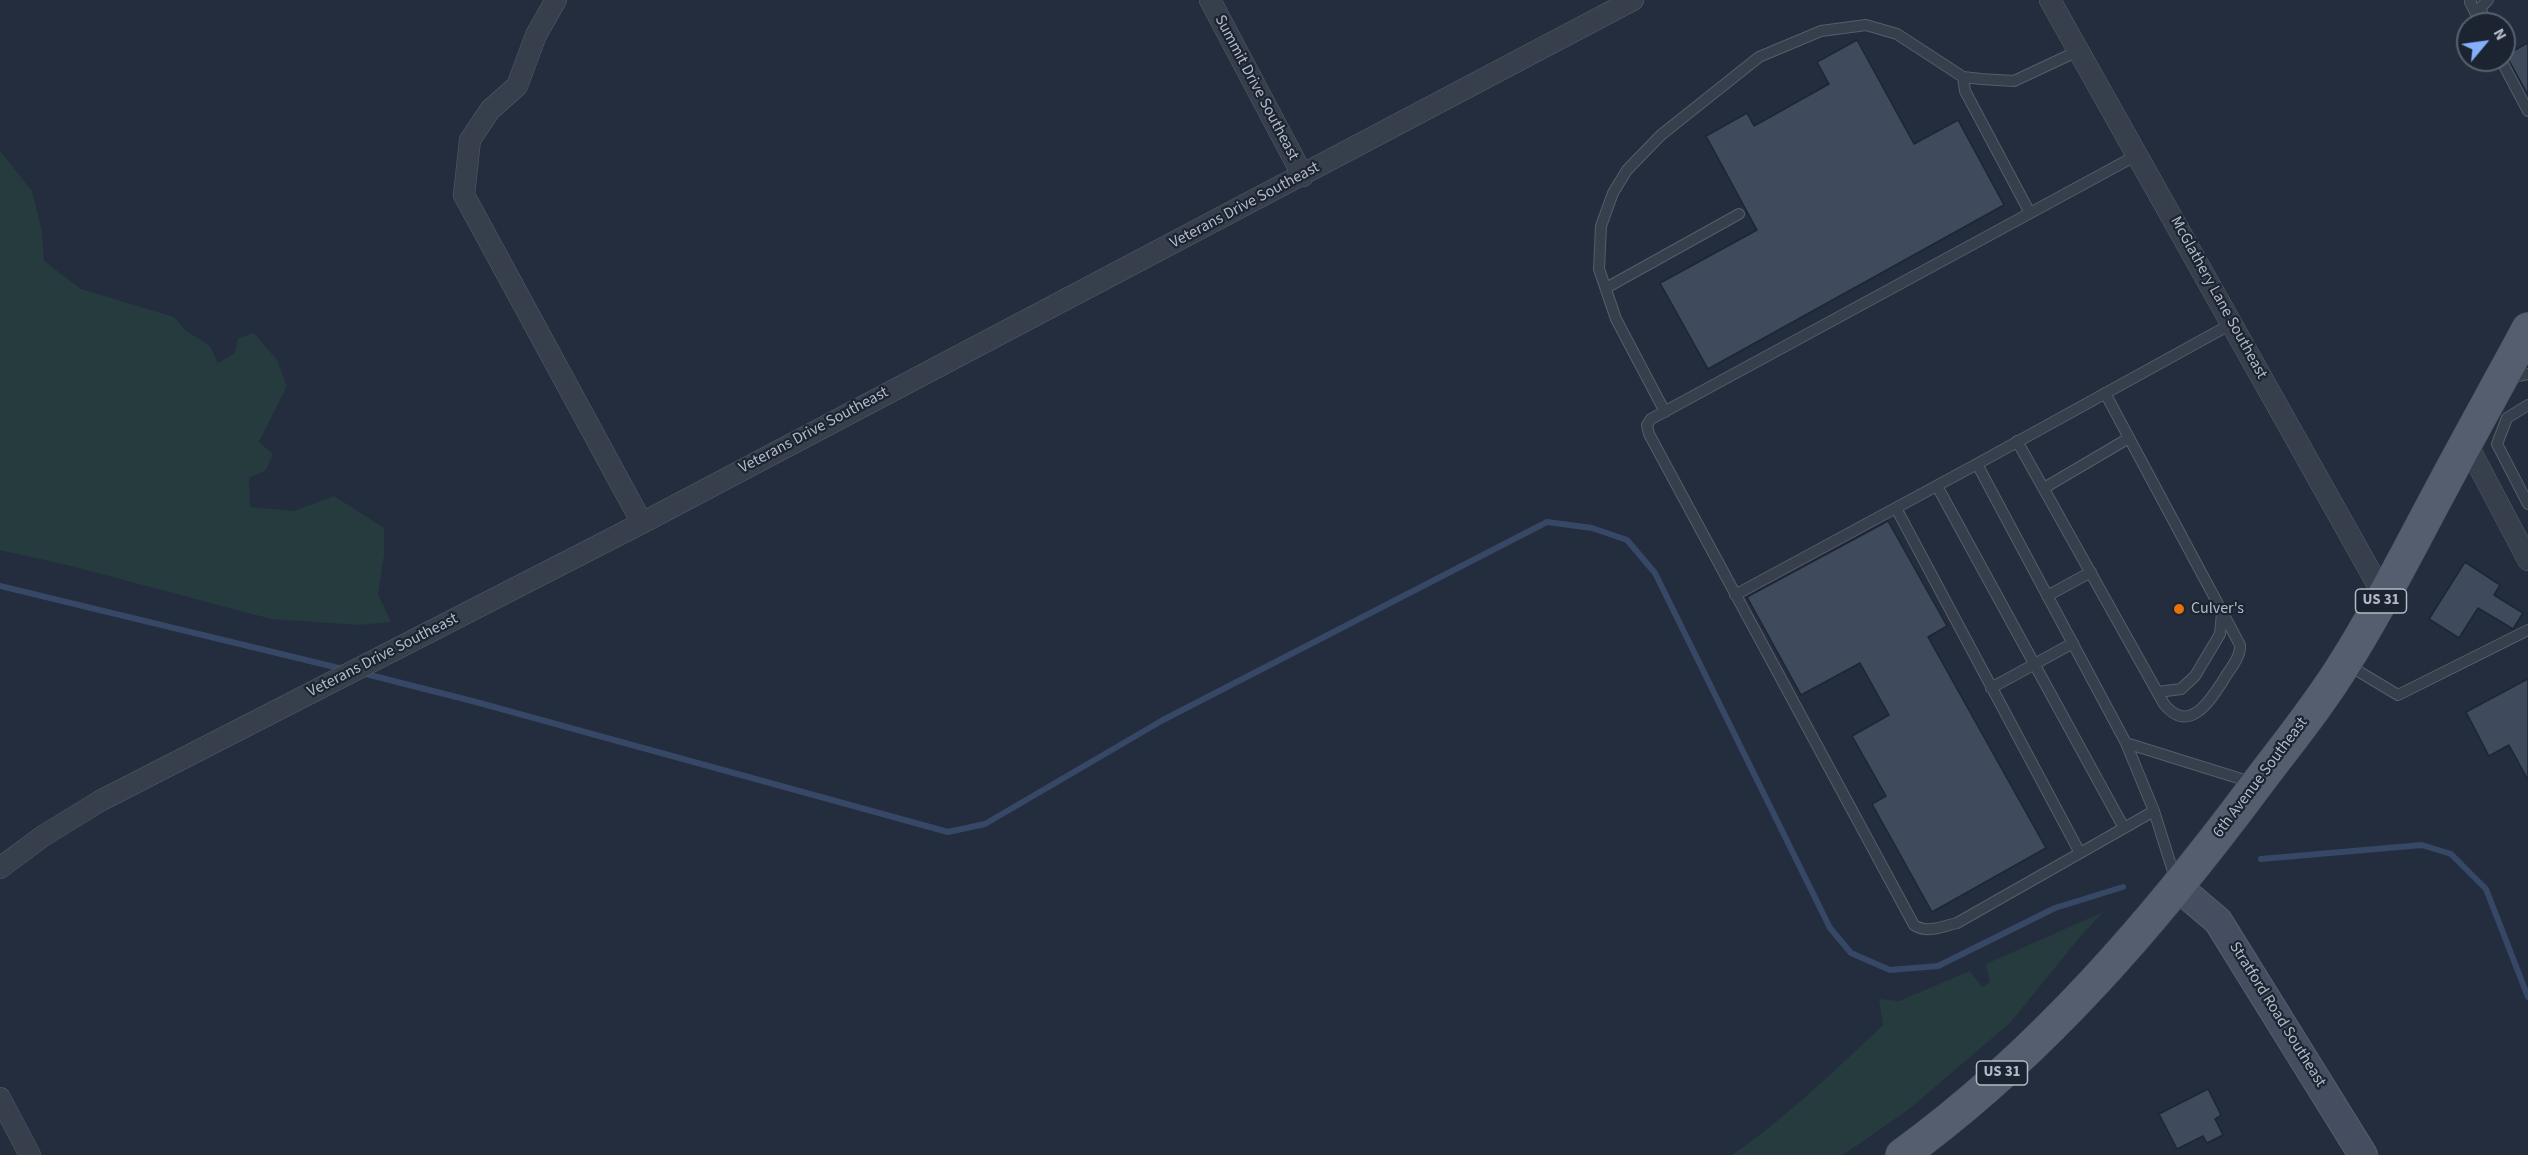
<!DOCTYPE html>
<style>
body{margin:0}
#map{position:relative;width:2528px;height:1155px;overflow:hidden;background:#232d3d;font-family:"Source Sans 3",sans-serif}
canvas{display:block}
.north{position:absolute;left:2456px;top:12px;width:60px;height:60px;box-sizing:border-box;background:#1c2432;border:2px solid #58606e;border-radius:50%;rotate:61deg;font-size:16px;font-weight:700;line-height:24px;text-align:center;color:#b2bac9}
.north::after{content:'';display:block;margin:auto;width:21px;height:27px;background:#86affb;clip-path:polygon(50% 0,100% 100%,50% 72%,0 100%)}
</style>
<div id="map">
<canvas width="2528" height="1155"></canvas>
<div class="north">N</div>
</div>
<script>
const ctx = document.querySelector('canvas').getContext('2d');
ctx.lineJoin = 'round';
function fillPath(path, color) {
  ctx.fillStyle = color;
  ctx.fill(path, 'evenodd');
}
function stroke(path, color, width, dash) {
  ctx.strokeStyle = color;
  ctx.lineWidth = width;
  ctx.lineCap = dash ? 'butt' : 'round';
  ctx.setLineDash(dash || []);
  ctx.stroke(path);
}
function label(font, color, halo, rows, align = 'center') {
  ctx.font = font + ' "Source Sans 3",sans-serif';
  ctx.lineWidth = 4.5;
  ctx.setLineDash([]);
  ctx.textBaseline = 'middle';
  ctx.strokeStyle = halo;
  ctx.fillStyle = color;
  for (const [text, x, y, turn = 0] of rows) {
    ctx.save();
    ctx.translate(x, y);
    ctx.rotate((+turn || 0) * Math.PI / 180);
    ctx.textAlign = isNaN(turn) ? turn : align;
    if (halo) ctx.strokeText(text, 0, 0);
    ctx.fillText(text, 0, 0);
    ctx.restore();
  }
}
const green = new Path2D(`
 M0,151L32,191L42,231L44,261L81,289L174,317L185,330L210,346L218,363L235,353L238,338L254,333L277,360L287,386L259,442L273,454L266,470L249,478L250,507L294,511L334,496L384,528V556L378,594L391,622L359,625L271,619L71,566L0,550Z
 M2103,912L2079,938L2011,1022L1908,1110L1843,1155H1732C1787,1117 1834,1071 1883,1025L1879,999L1899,1001L1970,971L1982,987L1990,982L1986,964Z`);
const stream = new Path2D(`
 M0,586L343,669
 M362,673L476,702L948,832L985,824L1163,720L1547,522L1592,528L1627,540L1655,573L1830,928L1851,953L1890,970L1938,966L2055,908L2123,887
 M2261,859L2422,845L2451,854L2486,889L2528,997`);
const building = new Path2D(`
 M1857,40L1914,144L1958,120L2004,205L1708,369L1660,283L1757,230L1706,136L1747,113L1754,126L1829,84L1817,62Z
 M2528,43V95L2506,55Z
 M1888,521L1947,626L1928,637L2046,848L1932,912L1872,804L1886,796L1852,736L1889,715L1860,663L1801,695L1747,597Z
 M2465,562L2500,585L2494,595L2523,613L2513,629L2478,608L2459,638L2429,619Z
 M2528,679V780L2509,745L2489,756L2466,712Z
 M2208,1089L2221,1115L2215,1119L2223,1135L2207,1143L2203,1136L2177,1149L2159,1114Z`);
const lane = new Path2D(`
 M2471,0L2470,2L2478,18
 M2487,24L2480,8L2488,0
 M2501,60L2528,111
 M1963,77L1965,91L2030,213
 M2137,155L1651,419L1647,425L1649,434L1914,925C1927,934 1943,926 1957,923L2154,811
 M1606,288L1739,214
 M2509,378L2528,374
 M2528,405L2507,418L2497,444L2528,504
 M1665,412L1616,319L1599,269L1601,226L1613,193L1627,170L1661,135L1759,57L1821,31L1866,25L1897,34L1963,77L1981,79L2014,81L2078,51
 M2017,441L2164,704C2189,735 2210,701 2224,679C2230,669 2241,657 2240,645L2105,393
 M1937,486L2124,828
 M2044,488L2129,438
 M1896,508L2080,853
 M1735,595L1977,464
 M2047,596L2091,572
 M2348,665L2398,695L2528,630
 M1991,688L2073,643
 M2158,692L2181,689L2195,676L2220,634L2222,613
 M2126,743L2254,783
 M2176,881L2154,811L2126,743L1977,464L2233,323`);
const street = new Path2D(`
 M556,0L536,35L517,86L490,110L470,140L464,195L642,523
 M1210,0L1303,176
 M2050,0L2384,596
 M2466,442L2528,560
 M0,868L43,836L100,801L642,523L1633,0
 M0,1098L30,1155`);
const secondary = new Path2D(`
 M2178,887L2218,921L2363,1155`);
const primary = new Path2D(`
 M1902,1155C2041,1054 2155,921 2257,784C2287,744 2320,704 2346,661C2380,607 2408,551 2438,495C2467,440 2498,385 2528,329`);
const markers = [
 [2179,609,6,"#e8710a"]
];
const shields = [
 [2381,601,51],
 [2002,1073,51]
];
const shieldNames = [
 ["US 31",2381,601],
 ["US 31",2002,1073]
];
const streetNames = [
 ["Summit Drive Southeast",1256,88,62],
 ["Veterans Drive Southeast",1245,206,-28],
 ["McGlathery Lane Southeast",2218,298,61],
 ["Veterans Drive Southeast",814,431,-28],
 ["Veterans Drive Southeast",383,656,-27],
 ["6th Avenue Southeast",2261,778,-53],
 ["Stratford Road Southeast",2277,1015,58]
];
const poiNames = [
 ["Culver's",2191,609]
];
fillPath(green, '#253b3e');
stroke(stream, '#364865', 6);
fillPath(building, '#3f4b5d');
stroke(building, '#1e2634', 1.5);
stroke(lane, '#555d6b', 12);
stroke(street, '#555d6b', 22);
stroke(secondary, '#555d6b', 30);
stroke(primary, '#404856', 34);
stroke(lane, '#373f4d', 10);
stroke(street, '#373f4d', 21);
stroke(secondary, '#454e61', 28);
stroke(primary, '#555e6e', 33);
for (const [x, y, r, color] of markers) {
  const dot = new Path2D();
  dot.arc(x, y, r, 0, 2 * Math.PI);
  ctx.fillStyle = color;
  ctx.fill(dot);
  stroke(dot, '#1c2432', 2);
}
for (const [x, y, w] of shields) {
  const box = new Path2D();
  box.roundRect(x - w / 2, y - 12, w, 24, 4.5);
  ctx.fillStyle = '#1c2432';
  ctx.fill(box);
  stroke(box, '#b2bac9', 1.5);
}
label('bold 15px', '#b2bac9', null, shieldNames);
label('16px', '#b2bac9', '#1c2432', streetNames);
label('16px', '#b2bac9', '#1c2432', poiNames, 'left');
</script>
